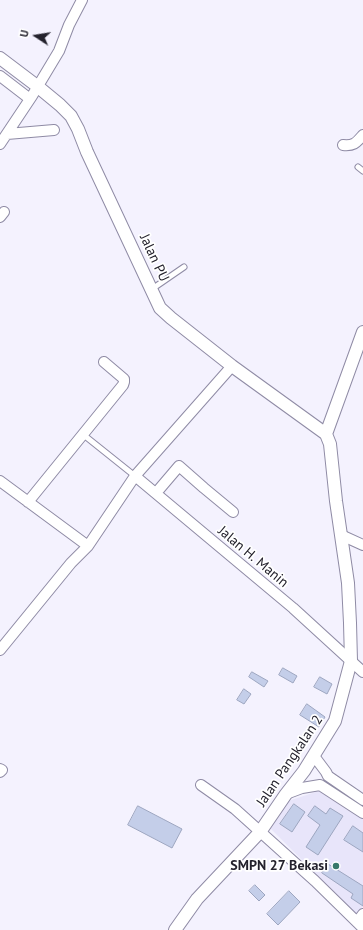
<!DOCTYPE html>
<style>
body{margin:0}
#map{position:relative;width:363px;height:930px;overflow:hidden;background:#f4f2fe;font-family:"PT Sans",sans-serif}
canvas{display:block}
.north{position:absolute;left:16px;top:16px;width:40px;height:40px;-webkit-text-stroke:3px #fff;paint-order:stroke;rotate:282deg;font-size:11px;font-weight:700;line-height:16px;text-align:center;color:#24222d}
.north::after{content:'';display:block;margin:auto;width:14px;height:18px;background:#24222d;clip-path:polygon(50% 0,100% 100%,50% 72%,0 100%)}
</style>
<div id="map">
<canvas width="363" height="930"></canvas>
<div class="north">U</div>
</div>
<script>
const ctx = document.querySelector('canvas').getContext('2d');
ctx.lineJoin = 'round';
function fillPath(path, color) {
  ctx.fillStyle = color;
  ctx.fill(path, 'evenodd');
}
function stroke(path, color, width, dash) {
  ctx.strokeStyle = color;
  ctx.lineWidth = width;
  ctx.lineCap = dash ? 'butt' : 'round';
  ctx.setLineDash(dash || []);
  ctx.stroke(path);
}
function label(font, color, halo, rows, align = 'center') {
  ctx.font = font + ' "PT Sans",sans-serif';
  ctx.lineWidth = 3.5;
  ctx.setLineDash([]);
  ctx.textBaseline = 'middle';
  ctx.strokeStyle = halo;
  ctx.fillStyle = color;
  for (const [text, x, y, turn = 0] of rows) {
    ctx.save();
    ctx.translate(x, y);
    ctx.rotate((+turn || 0) * Math.PI / 180);
    ctx.textAlign = isNaN(turn) ? turn : align;
    if (halo) ctx.strokeText(text, 0, 0);
    ctx.fillText(text, 0, 0);
    ctx.restore();
  }
}
const built = new Path2D(`
 M325,789L363,817V906L357,915L268,826L285,802Z`);
const building = new Path2D(`
 M283,668L297,676L293,683L279,675Z
 M252,672L268,681L264,687L249,677Z
 M320,677L332,684L327,694L314,687Z
 M244,689L251,694L244,704L237,700Z
 M307,704L325,717L319,727L300,715Z
 M294,804L305,812L292,832L280,824Z
 M138,806L182,829L172,848L128,825Z
 M315,806L326,814L330,808L343,816L318,855L306,847L320,825L308,816Z
 M353,826L363,833V852L344,840Z
 M328,864L363,886V906L351,898L353,894L322,873Z
 M255,885L265,895L259,901L249,891Z
 M289,891L300,902L278,925L267,914Z`);
const service = new Path2D(`
 M358,167L363,171
 M152,289L184,267
 M85,436L135,476`);
const minor = new Path2D(`
 M0,76L30,99
 M7,134L54,130
 M0,144L32,96L59,51L69,25L82,0
 M343,145C354,146 356,143 363,135
 M0,217L4,212
 M135,476L293,608L363,672
 M0,481L88,546
 M156,493L179,466L204,488L233,512
 M28,502L123,385L124,382V379L104,362
 M341,535L363,545
 M0,650L71,563L88,546L135,476L232,366
 M314,756L326,772L328,776L363,800
 M0,769L2,770L0,772
 M201,785L235,809L315,881L363,928
 M286,794L302,788L320,785L363,813
 M357,922L363,914`);
const tertiary = new Path2D(`
 M0,58L37,86L60,105L71,116L78,129L87,152L160,308L171,318L232,366L326,434L330,444L336,501L348,583L350,623L351,661L335,721L304,771L286,794L260,832L197,899L175,930
 M326,434L363,332`);
const markers = [
 [336,866,4,"#377969"]
];
const streetNames = [
 ["Jalan PU",154,258,65],
 ["Jalan H. Manin",253,557,40],
 ["Jalan Pangkalan 2",290,761,-56]
];
const poiNames = [
 ["SMPN 27 Bekasi",328,866]
];
fillPath(built, '#e8e5fa');
fillPath(building, '#c4cee9');
stroke(building, '#9da6c0', 1);
stroke(service, '#8f8ba5', 7);
stroke(minor, '#8f8ba5', 12);
stroke(tertiary, '#8f8ba5', 14);
stroke(service, '#fff', 5);
stroke(minor, '#fff', 10);
stroke(tertiary, '#fff', 12);
for (const [x, y, r, color] of markers) {
  const dot = new Path2D();
  dot.arc(x, y, r, 0, 2 * Math.PI);
  ctx.fillStyle = color;
  ctx.fill(dot);
  stroke(dot, '#fff', 1.5);
}
label('14px', '#24222d', '#fff', streetNames);
label('bold 14px', '#24222d', '#fff', poiNames, 'right');
</script>
